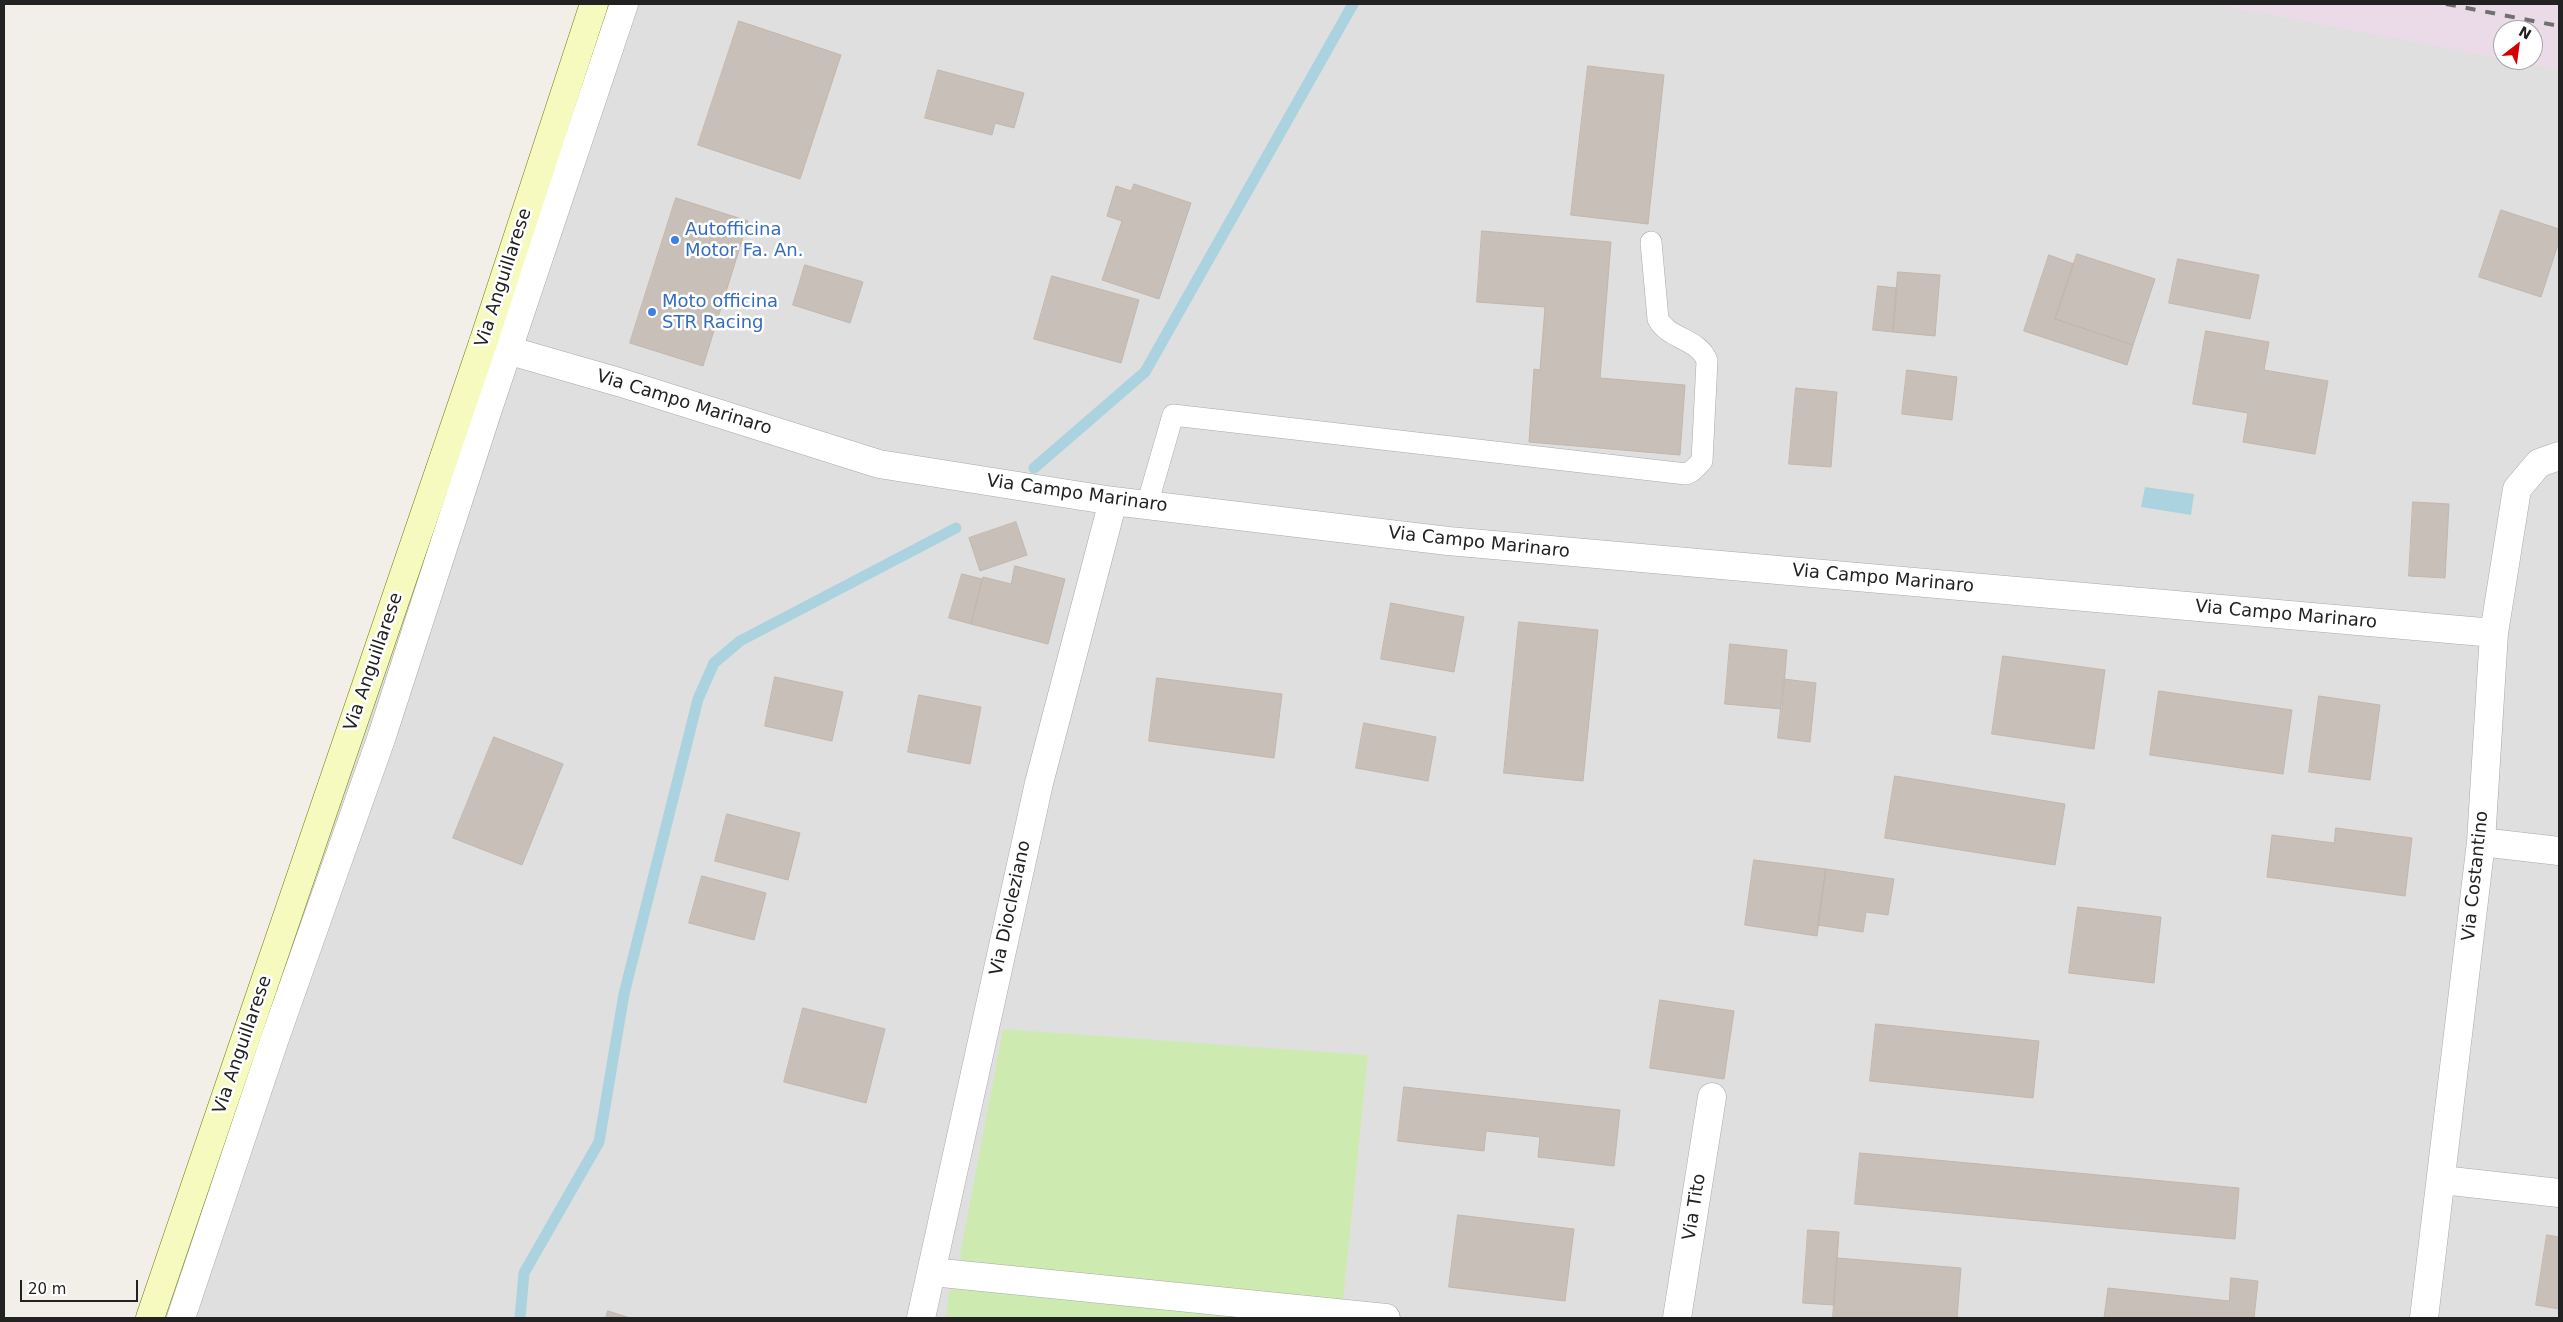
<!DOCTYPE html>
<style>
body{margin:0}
#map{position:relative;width:2563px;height:1322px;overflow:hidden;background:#f2efe9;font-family:"DejaVu Sans",sans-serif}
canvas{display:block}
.frame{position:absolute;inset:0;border:5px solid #222;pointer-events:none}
.north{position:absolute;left:2493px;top:20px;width:50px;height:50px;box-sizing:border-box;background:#fff;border:1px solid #a7a7a7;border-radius:50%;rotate:30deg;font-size:14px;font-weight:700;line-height:20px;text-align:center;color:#222}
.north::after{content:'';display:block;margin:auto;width:18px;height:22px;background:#d40000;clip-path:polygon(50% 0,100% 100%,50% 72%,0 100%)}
.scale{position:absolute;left:20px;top:1280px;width:118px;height:22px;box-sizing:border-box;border:2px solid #222;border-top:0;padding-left:6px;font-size:15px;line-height:18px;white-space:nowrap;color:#222;-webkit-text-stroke:4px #fff;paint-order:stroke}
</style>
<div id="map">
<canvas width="2563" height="1322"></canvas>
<div class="frame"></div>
<div class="north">N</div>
<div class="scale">20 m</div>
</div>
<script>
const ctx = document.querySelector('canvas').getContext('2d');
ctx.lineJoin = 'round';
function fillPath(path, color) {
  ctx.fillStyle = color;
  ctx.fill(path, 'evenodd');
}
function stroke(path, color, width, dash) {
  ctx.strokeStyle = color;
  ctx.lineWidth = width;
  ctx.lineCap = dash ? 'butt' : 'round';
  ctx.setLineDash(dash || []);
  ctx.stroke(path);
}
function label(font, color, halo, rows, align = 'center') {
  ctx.font = font + ' "DejaVu Sans",sans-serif';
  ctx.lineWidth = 5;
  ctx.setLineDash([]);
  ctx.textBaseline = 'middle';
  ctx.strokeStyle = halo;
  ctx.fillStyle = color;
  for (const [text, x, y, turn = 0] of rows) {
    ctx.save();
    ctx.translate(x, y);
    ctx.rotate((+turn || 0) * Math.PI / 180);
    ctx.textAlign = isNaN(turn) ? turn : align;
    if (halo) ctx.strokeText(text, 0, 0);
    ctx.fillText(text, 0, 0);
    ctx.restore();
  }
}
const residential = new Path2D(`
 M592,4H2559V1318H135ZM2503,30H2533V60H2503Z`);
const industrial = new Path2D(`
 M2214,4H2559V70L2509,60H2533V30H2503V59Z`);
const grass = new Path2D(`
 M1003,1029L1368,1055L1343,1300L967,1264L962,1261L960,1255Z
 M955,1288L1281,1318H946L949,1292Z`);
const water = new Path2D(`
 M2145,487L2194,494L2191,515L2141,507Z`);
const stream = new Path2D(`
 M1034,468L1145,372L1353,4
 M520,1318L524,1273L599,1142L624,994L698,699L714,663L740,641L956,528`);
const building = new Path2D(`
 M739,21L841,55L800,179L698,145Z
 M1588,66L1664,75L1648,224L1571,215Z
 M938,70L1024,93L1014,128L995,123L992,135L925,118Z
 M1134,184L1191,203L1159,299L1102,280L1122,221L1107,216L1116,186L1131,191Z
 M676,198L748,221L703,366L630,343Z
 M2501,210L2559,229V241L2541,297L2479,277Z
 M1482,231L1611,242L1600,378L1685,385L1680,455L1529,442L1534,369L1540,370L1545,307L1477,302Z
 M2077,254L2155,279L2133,345L2055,319Z
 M2049,255L2074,264L2055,319L2133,345L2127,365L2024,331Z
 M2178,259L2259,275L2250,319L2169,303Z
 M805,265L863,282L850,323L793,305Z
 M1898,272L1940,275L1935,336L1893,332Z
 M1052,276L1139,300L1121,363L1034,339Z
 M1878,286L1897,288L1893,332L1873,330Z
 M2206,331L2269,342L2264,370L2328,381L2315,454L2243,442L2248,413L2193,404Z
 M1907,370L1957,377L1952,420L1902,414Z
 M1796,388L1837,392L1831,467L1789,464Z
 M2413,502L2449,504L2445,578L2409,576Z
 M1016,522L1027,555L980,571L969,538Z
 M1015,566L1065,579L1048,644L971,624L983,577L1011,584Z
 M962,574L982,579L971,624L949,618Z
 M1391,603L1464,617L1454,672L1381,659Z
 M1519,622L1598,630L1583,781L1504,773Z
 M1730,644L1787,650L1782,709L1725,704Z
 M2003,656L2105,670L2094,749L1992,734Z
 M775,677L843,692L832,741L765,726Z
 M1157,678L1282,694L1274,758L1149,741Z
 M1784,679L1816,683L1810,742L1778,738Z
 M2159,691L2292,710L2283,774L2150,755Z
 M919,695L981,707L970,764L908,752Z
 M2319,696L2380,705L2370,780L2309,772Z
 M1364,723L1436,737L1428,781L1356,768Z
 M494,737L563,764L522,865L453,838Z
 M1895,776L2065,804L2055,865L1885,838Z
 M727,814L800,833L788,880L715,861Z
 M2336,828L2412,838L2405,896L2267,877L2272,835L2334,843Z
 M1754,860L1826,869L1817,936L1745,925Z
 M1826,869L1894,879L1888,915L1866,912L1863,932L1818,925Z
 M702,876L766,893L754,940L689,923Z
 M2078,907L2161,917L2154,983L2069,973Z
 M1660,1000L1734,1011L1724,1079L1650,1068Z
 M803,1008L885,1029L866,1103L784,1082Z
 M1876,1024L2039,1041L2033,1098L1870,1081Z
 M1404,1087L1620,1110L1614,1166L1538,1157L1540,1137L1486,1131L1484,1151L1398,1141Z
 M1860,1153L2239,1188L2235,1239L1855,1204Z
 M1458,1215L1574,1229L1565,1301L1449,1287Z
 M1808,1230L1839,1232L1834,1305L1803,1303Z
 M2547,1235L2559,1237V1309L2536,1305Z
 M1837,1258L1961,1268L1957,1318H1833Z
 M2231,1278L2258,1281L2254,1318H2104L2108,1288L2229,1301Z
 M608,1311L630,1318H606Z`);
const service = new Path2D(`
 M1147,505L1173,415L1686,474L1692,471L1702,461L1707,361C1700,339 1668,339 1658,319L1651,242`);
const pedestrian = new Path2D(`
 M181,1318L274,1041L382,736L489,406L624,4`);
const minor = new Path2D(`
 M483,343L622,383L879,464L1113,501L1448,541L2494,633
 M2481,842L2559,851
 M2442,1180L2559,1193
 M932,1272L1386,1318
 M921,1318L1039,783L1113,501
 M1677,1318L1712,1097
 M2424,1318L2481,842L2494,633L2517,489L2539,463L2559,456`);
const secondary = new Path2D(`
 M150,1318L483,343L594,4`);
const rail = new Path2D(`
 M2446,4L2559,26`);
const markers = [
 [675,240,5,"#3f7fe0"],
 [652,312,5,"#3f7fe0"]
];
const shopNames = [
 ["Autofficina",685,230],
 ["Motor Fa. An.",685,251],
 ["Moto officina",662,302],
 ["STR Racing",662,323]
];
const streetNames = [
 ["Via Anguillarese",504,278,-72],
 ["Via Campo Marinaro",684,403,17],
 ["Via Campo Marinaro",1077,494,8],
 ["Via Campo Marinaro",1479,543,6],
 ["Via Campo Marinaro",1883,579,5],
 ["Via Campo Marinaro",2286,615,5],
 ["Via Anguillarese",374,662,-71],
 ["Via Costantino",2476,876,-84],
 ["Via Diocleziano",1011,908,-78],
 ["Via Anguillarese",243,1045,-71],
 ["Via Tito",1695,1207,-81]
];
fillPath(residential, '#e0dfdf');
fillPath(industrial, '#ebdbe8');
fillPath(grass, '#cdebb0');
fillPath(water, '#aad3df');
stroke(stream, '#aad3df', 11);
fillPath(building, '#c7bfb8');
stroke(building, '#c4b6ab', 1);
stroke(service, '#a9a9a9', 22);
stroke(pedestrian, '#a9a9a9', 29);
stroke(minor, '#a9a9a9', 29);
stroke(secondary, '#707d05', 29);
stroke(service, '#fff', 21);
stroke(pedestrian, '#fff', 28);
stroke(minor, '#fff', 28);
stroke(secondary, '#f7fabf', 28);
stroke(rail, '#707070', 4, [10, 10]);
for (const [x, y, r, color] of markers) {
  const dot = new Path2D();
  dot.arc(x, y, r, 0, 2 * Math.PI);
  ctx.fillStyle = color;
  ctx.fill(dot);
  stroke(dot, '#fff', 2);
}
label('18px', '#366cbe', '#fff', shopNames, 'left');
label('18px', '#222', '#fff', streetNames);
</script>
